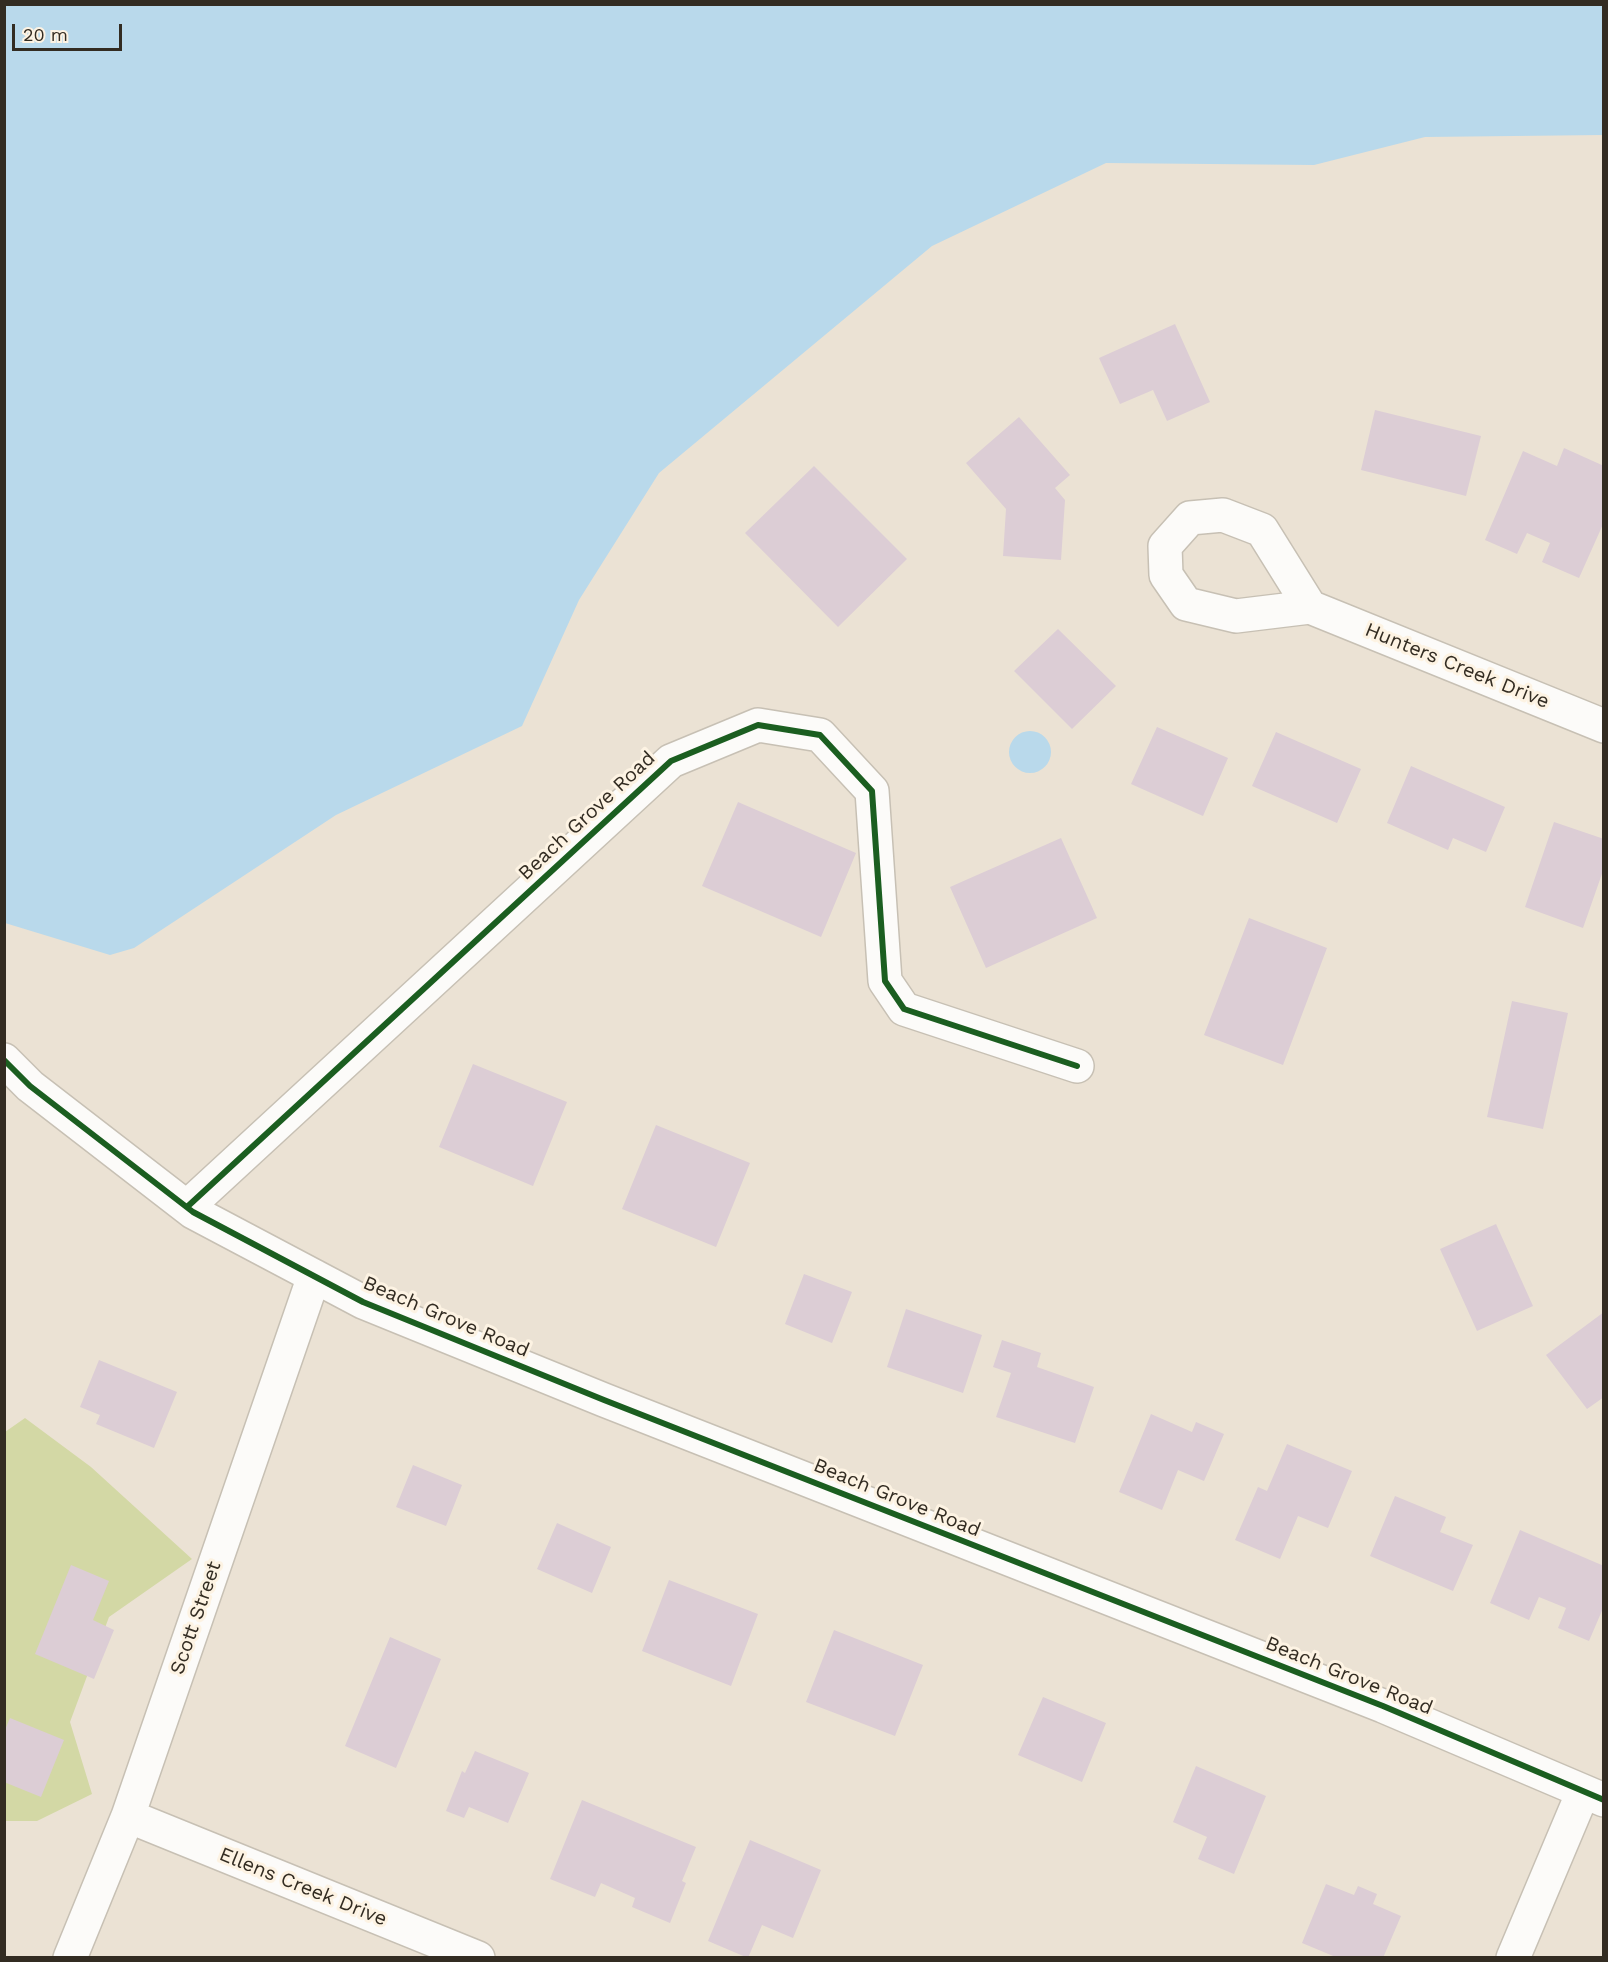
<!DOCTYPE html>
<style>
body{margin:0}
#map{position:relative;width:1608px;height:1962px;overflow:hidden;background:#ebe2d4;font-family:"Work Sans",sans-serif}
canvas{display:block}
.frame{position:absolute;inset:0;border:6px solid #332c22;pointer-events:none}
.scale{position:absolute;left:12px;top:24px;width:110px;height:27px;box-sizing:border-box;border:3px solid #332c22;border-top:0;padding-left:8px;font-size:18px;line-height:21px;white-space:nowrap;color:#332c22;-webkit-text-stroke:4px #fdf3e3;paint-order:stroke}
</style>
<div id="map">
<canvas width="1608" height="1962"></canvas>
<div class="frame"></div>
<div class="scale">20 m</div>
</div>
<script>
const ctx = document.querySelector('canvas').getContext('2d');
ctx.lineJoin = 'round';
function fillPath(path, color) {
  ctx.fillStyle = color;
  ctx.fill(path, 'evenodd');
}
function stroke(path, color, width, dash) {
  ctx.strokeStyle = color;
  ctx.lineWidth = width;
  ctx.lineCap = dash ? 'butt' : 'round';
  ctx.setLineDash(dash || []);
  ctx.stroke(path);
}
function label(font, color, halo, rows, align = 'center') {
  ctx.font = font + ' "Work Sans",sans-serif';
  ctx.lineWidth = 6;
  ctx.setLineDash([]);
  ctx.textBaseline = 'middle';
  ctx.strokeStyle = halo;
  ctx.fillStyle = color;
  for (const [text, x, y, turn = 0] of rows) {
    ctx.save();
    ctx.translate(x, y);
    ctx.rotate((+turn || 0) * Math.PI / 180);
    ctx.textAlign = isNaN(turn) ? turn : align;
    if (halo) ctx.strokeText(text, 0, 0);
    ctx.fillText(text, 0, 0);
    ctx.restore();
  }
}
const green = new Path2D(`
 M25,1418L91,1467L192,1559L109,1617L70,1722L92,1794L37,1821H5V1432Z`);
const water = new Path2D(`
 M4,5H1603V135L1425,137L1314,165L1106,163L932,246L659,473L579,600L522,726L336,815L134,948L110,955L5,923Z
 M1009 752a21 21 0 1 1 42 0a21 21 0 1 1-42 0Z`);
const building = new Path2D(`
 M1175,324L1210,402L1167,421L1153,390L1120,404L1099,358Z
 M1375,410L1481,436L1466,496L1361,470Z
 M1019,417L1070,475L1055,488L1065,500L1061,560L1003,556L1006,509L966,463Z
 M1564,448L1604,466V522L1579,578L1542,562L1550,543L1527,533L1517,554L1485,540L1523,451L1557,466Z
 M814,466L907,559L838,627L745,533Z
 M1058,629L1116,686L1072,729L1014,671Z
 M1157,727L1228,758L1203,816L1131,784Z
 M1276,732L1361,769L1337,823L1252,786Z
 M1411,766L1505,807L1486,852L1453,838L1448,850L1387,823Z
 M738,802L856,853L821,937L702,886Z
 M1554,822L1604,839V868L1583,928L1525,907Z
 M1061,838L1097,918L986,968L950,887Z
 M1249,918L1327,948L1283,1065L1204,1035Z
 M1512,1001L1568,1013L1543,1129L1487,1117Z
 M473,1064L567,1102L533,1186L439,1147Z
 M656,1125L750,1163L716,1247L622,1209Z
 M1496,1224L1533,1306L1477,1331L1440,1249Z
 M804,1274L852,1292L832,1343L785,1324Z
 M906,1309L982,1335L963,1393L887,1367Z
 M1604,1312V1397L1587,1409L1546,1355Z
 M1002,1340L1041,1353L1037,1367L1094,1387L1075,1443L996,1417L1011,1373L993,1367Z
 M99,1360L177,1392L154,1448L96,1424L100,1415L80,1407Z
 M1151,1414L1192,1432L1196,1422L1224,1434L1204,1481L1178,1470L1162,1510L1119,1492Z
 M1287,1444L1352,1471L1328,1528L1298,1516L1280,1559L1235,1540L1258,1487L1267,1491Z
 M413,1465L462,1485L446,1526L396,1507Z
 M1395,1496L1446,1517L1440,1532L1473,1545L1453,1591L1370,1556Z
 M557,1523L611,1547L592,1593L537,1569Z
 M1520,1530L1604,1566V1606L1589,1641L1558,1628L1566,1608L1539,1597L1529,1620L1490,1603Z
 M71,1565L109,1581L93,1620L114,1630L94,1679L35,1654Z
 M669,1580L758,1614L731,1686L642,1651Z
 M834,1630L923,1665L895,1736L806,1702Z
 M390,1637L441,1659L396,1768L345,1746Z
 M1043,1697L1106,1723L1082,1782L1018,1755Z
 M10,1718L64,1740L41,1797L4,1782V1732Z
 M475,1751L529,1773L508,1823L469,1807L464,1818L446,1811L462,1771L465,1773Z
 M1196,1766L1266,1796L1234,1874L1198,1859L1207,1837L1173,1822Z
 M582,1800L696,1847L682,1881L686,1883L670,1923L632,1907L635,1898L601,1883L595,1897L550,1879Z
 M750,1840L821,1870L793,1938L762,1925L748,1958L708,1941Z
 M1326,1884L1354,1895L1358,1886L1377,1894L1373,1904L1401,1916L1383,1958H1338L1302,1943Z`);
const minor = new Path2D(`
 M1310,607L1262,530L1223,515L1190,518L1165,546L1166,575L1186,604L1236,616L1310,607L1604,726
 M4,1060L30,1086L193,1212L363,1302L604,1400L1383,1706L1604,1800
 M187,1207L671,761L758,725L820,735L872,791L885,981L904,1009L1077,1066
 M128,1816L478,1958
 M70,1958L128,1816L314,1276
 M1513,1958L1583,1792`);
const cycleway = new Path2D(`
 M4,1060L30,1086L193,1212L363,1302L604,1400L1383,1706L1604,1800
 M187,1207L671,761L758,725L820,735L872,791L885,981L904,1009L1077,1066`);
const streetNames = [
 ["Hunters Creek Drive",1457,666,22],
 ["Beach Grove Road",587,816,-43],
 ["Beach Grove Road",446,1317,23],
 ["Beach Grove Road",897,1498,22],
 ["Scott Street",196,1618,-71],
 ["Beach Grove Road",1349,1676,22],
 ["Ellens Creek Drive",303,1887,22]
];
fillPath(green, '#d3d8a5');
fillPath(water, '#b9d9eb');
fillPath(building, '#dccdd5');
stroke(minor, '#c7c0b4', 36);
stroke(minor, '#fcfbf9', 33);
stroke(cycleway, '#1b5e20', 6);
label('20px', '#332c22', '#fdf3e3', streetNames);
</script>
